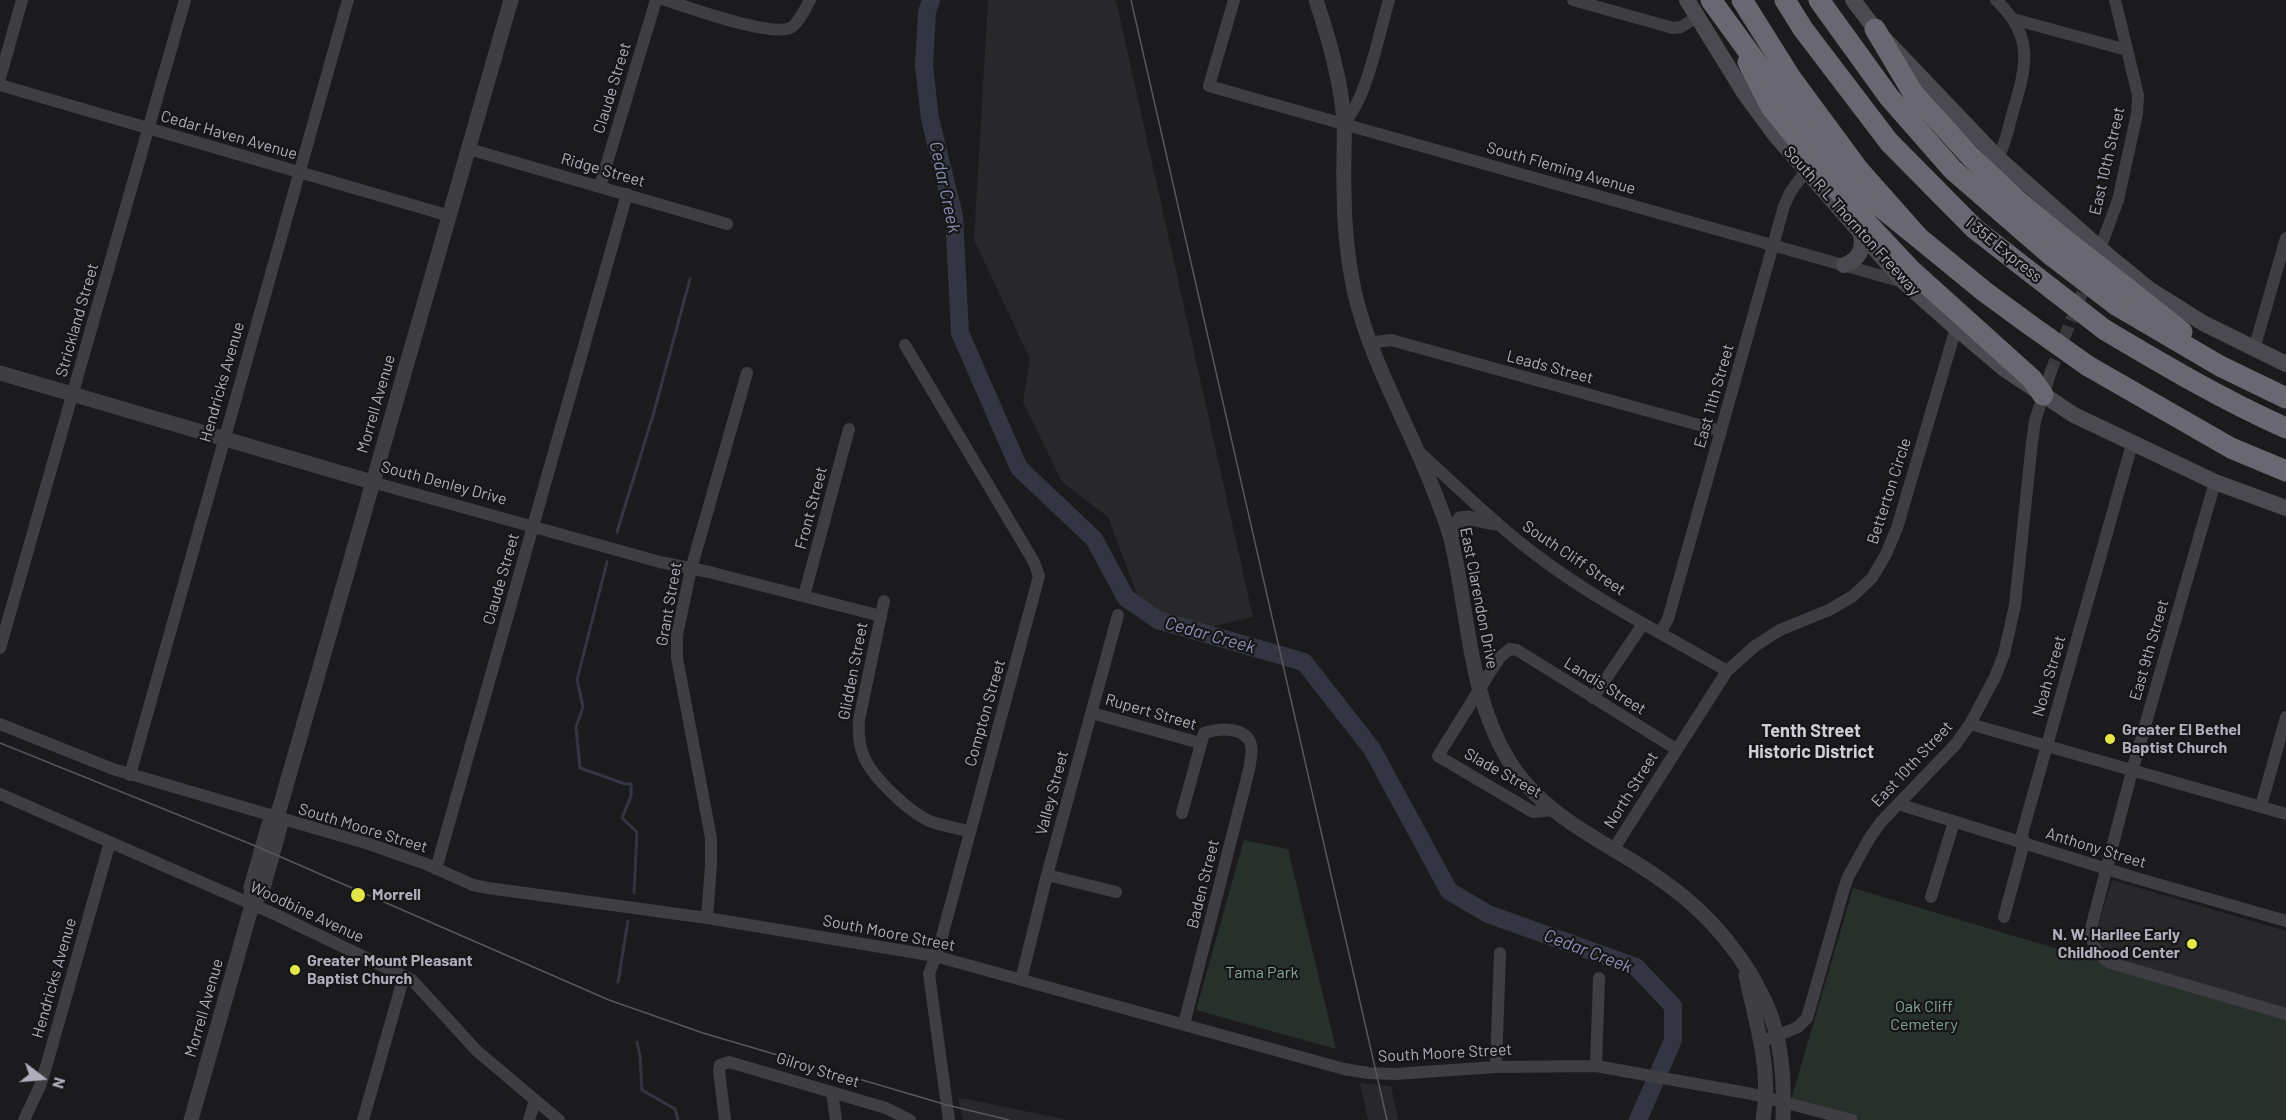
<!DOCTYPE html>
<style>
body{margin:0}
#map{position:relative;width:2286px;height:1120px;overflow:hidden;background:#1b1b1d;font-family:Barlow,sans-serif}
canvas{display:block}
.north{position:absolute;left:12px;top:1048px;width:60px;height:60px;-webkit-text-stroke:4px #161518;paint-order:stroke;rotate:106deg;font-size:16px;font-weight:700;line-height:24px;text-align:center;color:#afaebb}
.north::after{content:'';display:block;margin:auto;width:21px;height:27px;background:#afaebb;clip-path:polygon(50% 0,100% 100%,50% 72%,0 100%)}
</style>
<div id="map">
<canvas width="2286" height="1120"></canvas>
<div class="north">N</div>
</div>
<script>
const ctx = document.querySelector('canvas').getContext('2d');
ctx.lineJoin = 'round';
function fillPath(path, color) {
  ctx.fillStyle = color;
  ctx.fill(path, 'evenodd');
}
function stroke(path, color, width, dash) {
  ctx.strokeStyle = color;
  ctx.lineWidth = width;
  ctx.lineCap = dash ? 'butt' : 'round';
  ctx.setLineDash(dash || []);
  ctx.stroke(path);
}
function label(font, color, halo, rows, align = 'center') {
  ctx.font = font + ' Barlow,sans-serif';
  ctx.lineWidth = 4.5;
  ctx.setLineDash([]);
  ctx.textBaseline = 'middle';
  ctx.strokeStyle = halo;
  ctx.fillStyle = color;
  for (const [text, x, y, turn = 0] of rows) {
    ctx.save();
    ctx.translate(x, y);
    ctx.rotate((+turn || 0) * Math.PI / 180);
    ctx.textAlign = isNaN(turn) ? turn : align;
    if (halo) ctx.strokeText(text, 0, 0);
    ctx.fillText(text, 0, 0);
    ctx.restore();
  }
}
const built = new Path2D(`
 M988,0H1116L1253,617L1210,627L1141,605L1108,517L1062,482L1023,402L1030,359L974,240Z
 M2112,880L2286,931V1010L2101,956L2096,932Z
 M1360,1083L1391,1086L1398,1120H1368Z
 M958,1098L972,1100L1068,1120H963Z`);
const green = new Path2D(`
 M1244,840L1288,849L1336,1049L1196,1010Z
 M1853,888L2286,1017V1120H1861L1791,1100Z`);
const stream = new Path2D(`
 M617,532L654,412L690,279
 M607,562L577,680L583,707L576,727L580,768L625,784H631V796L622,818L637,832L634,893
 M618,982L628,921
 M637,1042L640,1056L642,1090L675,1109L678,1120`);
const river = new Path2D(`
 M931,0L927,12L924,65L930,119L954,216L960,333L1019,468L1094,539L1126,598L1158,620L1304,662L1372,749L1449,891L1488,914L1636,967L1673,1006V1040L1638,1120`);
const minorTunnel = new Path2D(`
 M2051,371L2088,278`);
const minor = new Path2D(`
 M665,0C688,7 774,39 792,27C800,21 805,9 810,0
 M1234,0L1209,86L1903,282
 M1573,0L1673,28L1681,27L1697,17
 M1996,0C2036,38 2026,67 2012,115C2008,129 2005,145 1998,158
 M2013,19L2127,50
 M0,78L22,0
 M0,85L450,216
 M1344,123C1368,96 1378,36 1389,0
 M469,149L727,224
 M600,186L656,0
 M2098,254L2118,200L2137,114L2138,95L2115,0
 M1369,343L1391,340L1721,431
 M905,345L1034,562L1039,576L940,944L929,974L949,1120
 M2254,349L2286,238
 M1419,452C1461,490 1501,530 1547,563C1603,604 1667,636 1727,671
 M372,482L660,562L709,572L881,616
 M2215,482L2132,771L2090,932C2094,947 2097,956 2111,963L2286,1014
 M804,596L849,429
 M884,601L859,720C858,734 859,745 864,757C873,778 911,814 932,822C944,826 957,828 969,831
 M1660,633L1668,619L1784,206L1791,191L1806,171
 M0,648L185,0
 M1593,698L1643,624
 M1092,713L1200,743
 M0,724L113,769L369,844L426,864L473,885L488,888L707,918L935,956L1344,1069L1368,1073L1395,1074L1496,1067L1596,1066L1752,1094L1852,1120
 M1970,724L2286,814
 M130,775L348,0
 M0,794L281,917L412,980L477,1051L559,1120
 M1898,804L2136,878L2286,921
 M2261,806L2286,717
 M1554,810L1533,812L1438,756L1494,666L1501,656L1510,649L1517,650L1676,749
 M1182,813L1204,733C1219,728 1246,726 1251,745C1253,753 1250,762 1249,770L1184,1024
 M1613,850L1727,671L1755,646L1780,630L1829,610L1853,596L1872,578L1886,554L1897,528L1956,328
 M436,869L627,194
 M1047,875L1116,892
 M1931,897L1954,822
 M2004,917L2024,843L2022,834L2132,444
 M707,918L711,865V838L677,658V635L691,569L747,373
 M1021,980L1047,875L1118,615
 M1769,1039L1798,1027L1807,1018L1843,892L1848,877L1869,839L1881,822L1955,745L1970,724L1995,677L2004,654L2015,605L2032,442L2035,421L2051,371
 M1596,1066L1599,978
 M1496,1067L1500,953
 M832,1092L836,1120
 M24,1120L40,1086L48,1060L110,842
 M363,1120L404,976
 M529,1120L535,1100
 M725,1120L719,1071L720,1065L729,1062L886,1108L910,1120`);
const tertiary = new Path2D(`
 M1316,0C1329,39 1342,83 1344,124C1345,145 1343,167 1344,188C1344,222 1347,257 1354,290C1370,361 1408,423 1434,491C1440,507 1447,523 1451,539C1469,613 1468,694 1509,761C1537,807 1586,833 1631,860C1682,891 1718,922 1750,973C1758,988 1767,1002 1772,1019C1783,1051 1784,1086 1783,1120
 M0,373L372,482
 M1451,536L1460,519L1469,518L1495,523
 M252,905L262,892L280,827L276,818
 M1746,975C1756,1025 1772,1068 1763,1120
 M191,1120L252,905L251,887L269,824L276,818L280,807L511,0`);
const secondary = new Path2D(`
 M1687,0L1745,94L1776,136L1904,282L1956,328L2003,368L2074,415L2215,482L2286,508
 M1853,0L1875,29L1998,158L2111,258L2149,289L2203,323L2286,364
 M1844,265C1859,260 1864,249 1861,234`);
const motorway = new Path2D(`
 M1742,0L1791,78L1858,169L1919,238L1985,292L2030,325
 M1785,0L1803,29L1889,142L1975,229L2052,289
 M1819,0L1889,97L1953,170L2052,256
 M1875,29L1913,93L1971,157L2018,201L2064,239
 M1748,62L1771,107L1852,207L1910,269L2032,379L2043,395
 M2128,289L2182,332
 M2116,305L2220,366L2286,398
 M2105,330C2164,365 2223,400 2286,428
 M2088,366L2231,448L2286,471`);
const tram = new Path2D(`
 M1131,0L1387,1120
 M0,743L258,847L609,1000L703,1033L947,1105L1009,1120`);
const motorwayBridge = new Path2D(`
 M1711,0L1796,117L1851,183L1919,238
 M2064,239L2128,289
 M2052,256L2116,305
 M2052,289L2105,330
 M2030,325L2088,366`);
const markers = [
 [2110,739,6,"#e5e748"],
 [358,895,8,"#e5e748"],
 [2192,944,6,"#e5e748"],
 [295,970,6,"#e5e748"]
];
const streetNames = [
 ["Claude Street",612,88,-73],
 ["Cedar Haven Avenue",229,135,16],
 ["East 10th Street",2107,161,-77],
 ["South Fleming Avenue",1561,168,16],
 ["Ridge Street",603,170,16],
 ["South R L Thornton Freeway",1852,221,48],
 ["I 35E Express",2004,250,39],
 ["Strickland Street",77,320,-74],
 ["Leads Street",1550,367,15],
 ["Hendricks Avenue",222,382,-74],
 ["East 11th Street",1714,396,-74],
 ["Morrell Avenue",376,404,-74],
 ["South Denley Drive",444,483,15],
 ["Betterton Circle",1889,491,-72],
 ["Front Street",811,508,-75],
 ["South Cliff Street",1574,558,34],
 ["Claude Street",501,579,-74],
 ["East Clarendon Drive",1479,598,79],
 ["Grant Street",669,604,-80],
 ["East 9th Street",2149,650,-74],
 ["Glidden Street",853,671,-79],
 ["Noah Street",2049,676,-74],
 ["Landis Street",1605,686,32],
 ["Rupert Street",1151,712,16],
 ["Compton Street",985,713,-74],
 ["East 10th Street",1912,764,-47],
 ["Slade Street",1503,773,29],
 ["North Street",1631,790,-58],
 ["Valley Street",1052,793,-75],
 ["South Moore Street",363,828,17],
 ["Anthony Street",2096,848,17],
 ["Baden Street",1203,884,-76],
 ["Woodbine Avenue",307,912,25],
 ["South Moore Street",889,933,11],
 ["Hendricks Avenue",54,978,-74],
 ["Morrell Avenue",204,1008,-74],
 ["South Moore Street",1445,1053,-3],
 ["Gilroy Street",818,1070,17]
];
const poiNames = [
 ["Greater El Bethel",2122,730],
 ["Baptist Church",2122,748],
 ["Morrell",372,895],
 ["N. W. Harllee Early",2180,935,"right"],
 ["Childhood Center",2180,953,"right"],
 ["Greater Mount Pleasant",307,961],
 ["Baptist Church",307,979]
];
const parkNames = [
 ["Tama Park",1262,973],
 ["Oak Cliff",1924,1007],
 ["Cemetery",1924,1025]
];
const waterNames = [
 ["Cedar Creek",945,187,78],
 ["Cedar Creek",1210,635,16],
 ["Cedar Creek",1588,951,21]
];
const neighbourhoodNames = [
 ["Tenth Street",1811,731],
 ["Historic District",1811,752]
];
fillPath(built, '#28272a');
fillPath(green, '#27302b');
stroke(stream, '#333642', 3);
stroke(river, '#333642', 18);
stroke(minorTunnel, '#39383d', 12, [12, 6]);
stroke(minor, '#3f3e43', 12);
stroke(tertiary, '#3f3e43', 15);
stroke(secondary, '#4b4a51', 16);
stroke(motorway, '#696872', 21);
stroke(tram, '#58575e', 1.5);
stroke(motorwayBridge, '#696872', 21);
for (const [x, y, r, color] of markers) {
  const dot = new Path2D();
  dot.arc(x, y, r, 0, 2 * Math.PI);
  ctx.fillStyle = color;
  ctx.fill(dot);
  stroke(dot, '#161518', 2);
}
label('16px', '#afaebb', '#161518', streetNames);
label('bold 16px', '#afaebb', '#161518', poiNames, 'left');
label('16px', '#86a593', '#161518', parkNames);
label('italic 18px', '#8890b3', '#161518', waterNames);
label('bold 18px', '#cfcfd7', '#161518', neighbourhoodNames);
</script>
